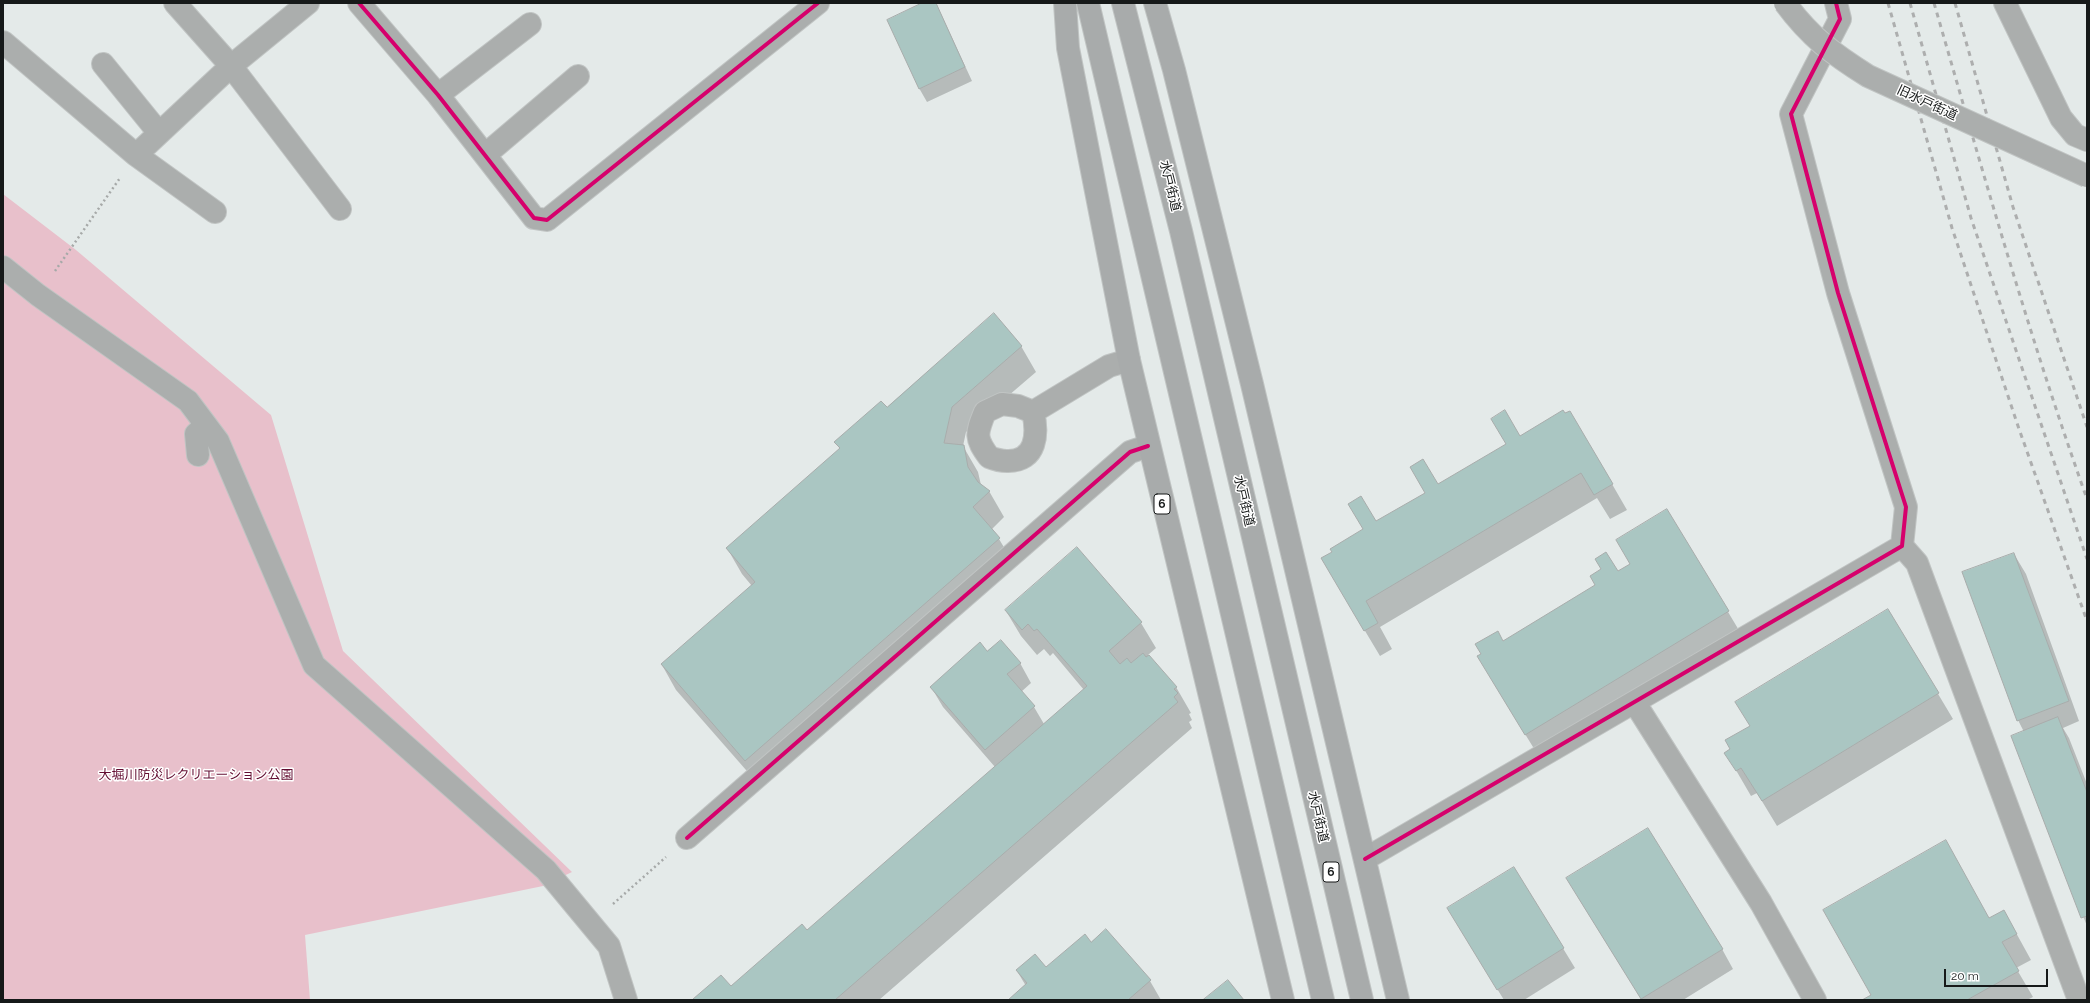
<!DOCTYPE html>
<meta charset="utf-8">
<style>
body{margin:0}
#map{position:relative;width:2090px;height:1003px;overflow:hidden;background:#e4eae9;font-family:Raleway,sans-serif}
canvas{display:block}
.frame{position:absolute;inset:0;border:4px solid #161919;pointer-events:none}
.scale{position:absolute;left:1944px;top:969px;width:104px;height:18px;box-sizing:border-box;border:2px solid #161919;border-top:0;padding-left:5px;font-size:12px;line-height:14px;white-space:nowrap;color:#161919;-webkit-text-stroke:3px #fff;paint-order:stroke}
</style>
<div id="map">
<canvas width="2090" height="1003"></canvas>
<div class="frame"></div>
<div class="scale">20 m</div>
</div>
<script>
const ctx = document.querySelector('canvas').getContext('2d');
ctx.lineJoin = 'round';
function fillPath(path, color) {
  ctx.fillStyle = color;
  ctx.fill(path, 'evenodd');
}
function stroke(path, color, width, dash) {
  ctx.strokeStyle = color;
  ctx.lineWidth = width;
  ctx.lineCap = dash ? 'butt' : 'round';
  ctx.setLineDash(dash || []);
  ctx.stroke(path);
}
function label(font, color, halo, rows, align = 'center') {
  ctx.font = font + ' Raleway,"Noto Sans JP",sans-serif';
  ctx.lineWidth = 3;
  ctx.setLineDash([]);
  ctx.textBaseline = 'middle';
  ctx.strokeStyle = halo;
  ctx.fillStyle = color;
  for (const [text, x, y, turn = 0] of rows) {
    ctx.save();
    ctx.translate(x, y);
    ctx.rotate((+turn || 0) * Math.PI / 180);
    ctx.textAlign = isNaN(turn) ? turn : align;
    if (halo) ctx.strokeText(text, 0, 0);
    ctx.fillText(text, 0, 0);
    ctx.restore();
  }
}
const green = new Path2D(`
 M3,194L76,250L271,415L343,651L572,872L543,886L305,935L310,1000H3Z`);
const shadow = new Path2D(`
 M925,3H936L972,81L927,102L919,88Z
 M1021,346L1036,372L966,432L963,446L978,472L981,485L989,491L1004,517L991,530L999,539L1014,564L760,786L676,690L662,665L752,586L742,574L727,548L840,449L835,442L887,409Z
 M1520,437L1612,484L1627,510L1610,519L1597,498L1380,627L1392,649L1380,656L1337,584L1375,523Z
 M1667,510L1743,637L1541,760L1493,682L1503,642L1631,565Z
 M1077,549L1141,623L1156,648L1148,655L1176,687L1191,713L1189,714L1192,720L1189,722L1192,728L879,1000H695L731,987L807,931L995,767L943,707L931,687L987,652L1020,663L1031,683L1021,692L1034,707L1044,724L1084,690L1053,653L1050,656L1044,649L1037,655L1021,636L1006,611Z
 M2014,554L2026,574L2079,721L2063,728L2069,738L2087,784V926L2012,736L2024,732L2018,720Z
 M1888,610L1953,719L1777,826L1757,793L1751,796L1726,753L1731,750L1751,726Z
 M1514,868L1575,968L1524,1000H1504L1460,929Z
 M1579,899L1722,949L1733,969L1683,1000H1642Z
 M2004,911L2031,960L2016,968L2033,997L2027,1000H1864Z
 M1091,943L1150,981L1161,1000H1010L1026,986L1017,971L1046,968Z`);
const building = new Path2D(`
 M922,3H936L965,67L919,89L887,20Z
 M994,313L1022,346L952,407L944,443L964,445L968,467L978,482L990,491L973,507L1000,538L745,761L661,664L755,582L726,548L840,448L834,442L881,401L887,407Z
 M1505,410L1520,436L1563,410L1565,413L1570,411L1613,484L1594,495L1581,473L1366,601L1378,623L1364,631L1321,558L1332,552L1330,549L1363,529L1348,504L1361,496L1376,521L1425,493L1410,467L1423,459L1438,484L1506,444L1491,419Z
 M1667,509L1729,611L1525,735L1477,656L1481,654L1475,644L1498,631L1503,641L1595,585L1590,576L1601,569L1595,559L1606,552L1618,571L1630,564L1616,540Z
 M1077,547L1142,622L1109,651L1120,664L1127,658L1131,663L1143,653L1146,657L1149,655L1177,687L1174,689L1178,693L1174,697L1178,702L835,1000H694L693,999L721,975L731,986L802,924L807,930L1087,686L1037,629L1034,631L1028,624L1022,630L1005,610Z
 M2014,553L2069,701L2017,721L1962,572Z
 M1888,609L1939,693L1762,801L1741,768L1736,771L1724,753L1730,749L1725,740L1750,726L1735,702Z
 M1001,640L1021,663L1007,674L1035,706L985,750L930,687L980,642L987,651Z
 M2058,717L2087,792V916L2081,918L2011,736Z
 M1648,828L1723,949L1641,999L1566,878Z
 M1946,840L1989,918L2004,910L2017,934L2002,942L2019,971L1967,1000H1862L1871,995L1823,910Z
 M1514,867L1564,948L1497,990L1447,908Z
 M1106,929L1151,980L1128,1000H1008L1027,983L1016,970L1035,954L1046,967L1085,934L1091,942Z
 M1228,980L1244,1000H1203Z`);
const path = new Path2D(`
 M55,271L120,178
 M613,904L666,857`);
const minor = new Path2D(`
 M175,3L231,66L340,209
 M359,3L438,95L534,218L547,220L818,3
 M2005,3L2061,118L2075,135L2087,140
 M3,42L136,155L231,66L308,3
 M103,64L159,133
 M438,95L530,24
 M136,155L215,212
 M485,155L578,76
 M3,267L38,295L188,401L218,441L314,665L546,870L609,946L626,1000
 M1002,404L1018,406L1033,412C1038,433 1037,462 1007,461C1001,461 994,459 989,457C975,438 976,434 985,412Z
 M1033,412L1109,366L1129,360
 M198,455L196,434L206,425
 M1902,546L1917,563L2079,1000
 M1635,703L1761,903L1815,1000
 M687,838L1130,452L1148,446
 M1365,859L1902,546L1906,507L1838,293L1791,114L1840,19L1836,3`);
const highway = new Path2D(`
 M1065,3L1068,48L1129,360L1283,1000
 M1088,3L1323,1000
 M1123,3L1181,231L1362,1000
 M1155,3L1174,70L1252,384L1398,1000`);
const rail = new Path2D(`
 M1888,3L1952,228L2018,426L2087,621
 M1910,3L1971,218L2087,559
 M1934,3C1982,169 2029,336 2087,499
 M1955,3L2013,207L2087,427`);
const minorBridge = new Path2D(`
 M1785,3C1810,37 1833,54 1868,76L2087,176`);
const cycleway = new Path2D(`
 M359,3L438,95L534,218L547,220L818,3
 M687,838L1130,452L1148,446
 M1365,859L1902,546L1906,507L1838,293L1791,114L1840,19L1836,3`);
const shields = [
 [1162,504,16],
 [1331,872,16]
];
const shieldNames = [
 ["6",1162,504],
 ["6",1331,872]
];
const streetNames = [
 ["旧水戸街道",1927,103,25],
 ["水戸街道",1170,186,76],
 ["水戸街道",1244,501,77],
 ["水戸街道",1318,817,77]
];
const parkNames = [
 ["大堀川防災レクリエーション公園",196,775]
];
fillPath(green, '#e8c0cb');
fillPath(shadow, '#0003');
fillPath(building, '#aac6c2');
stroke(building, '#a8acab', 1);
stroke(minor, '#c0c4c3', 24);
stroke(highway, '#c0c4c3', 24);
stroke(path, '#a6a9a8', 2.5, [2, 3]);
stroke(minor, '#abaead', 22);
stroke(highway, '#a8abab', 22);
stroke(rail, '#adaeae', 3, [5, 5]);
stroke(minorBridge, '#c0c4c3', 24, []);
stroke(minorBridge, '#abaead', 22);
stroke(cycleway, '#d6006c', 4);
for (const [x, y, w] of shields) {
  const box = new Path2D();
  box.roundRect(x - w / 2, y - 10, w, 20, 3);
  ctx.fillStyle = '#fff';
  ctx.fill(box);
  stroke(box, '#161919', 1);
}
label('bold 12px', '#161919', null, shieldNames);
label('13px', '#161919', '#fff', streetNames);
label('13px', '#620c31', '#fff', parkNames);
</script>
